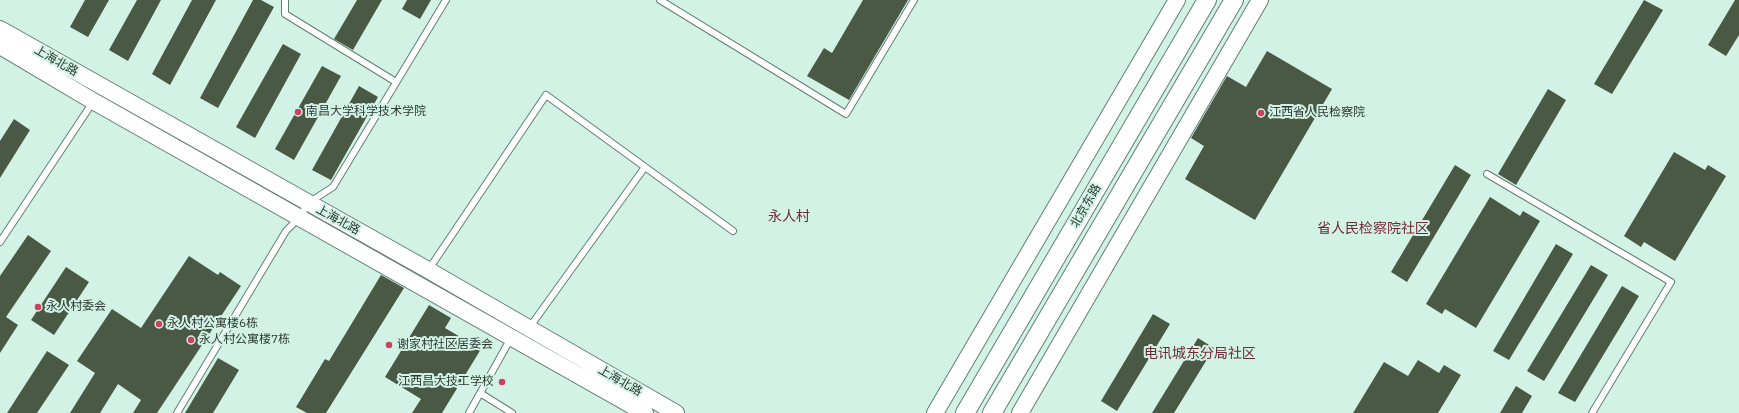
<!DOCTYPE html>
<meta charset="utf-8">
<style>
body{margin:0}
canvas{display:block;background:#d2f2e5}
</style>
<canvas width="1739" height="413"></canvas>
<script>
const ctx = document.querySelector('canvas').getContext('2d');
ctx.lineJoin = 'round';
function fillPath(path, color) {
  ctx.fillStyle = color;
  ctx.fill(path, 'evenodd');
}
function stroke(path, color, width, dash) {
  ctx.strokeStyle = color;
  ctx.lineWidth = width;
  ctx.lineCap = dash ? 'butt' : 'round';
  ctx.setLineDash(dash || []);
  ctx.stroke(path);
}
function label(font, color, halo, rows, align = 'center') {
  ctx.font = font + ' "IBM Plex Sans","Noto Sans SC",sans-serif';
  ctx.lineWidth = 4;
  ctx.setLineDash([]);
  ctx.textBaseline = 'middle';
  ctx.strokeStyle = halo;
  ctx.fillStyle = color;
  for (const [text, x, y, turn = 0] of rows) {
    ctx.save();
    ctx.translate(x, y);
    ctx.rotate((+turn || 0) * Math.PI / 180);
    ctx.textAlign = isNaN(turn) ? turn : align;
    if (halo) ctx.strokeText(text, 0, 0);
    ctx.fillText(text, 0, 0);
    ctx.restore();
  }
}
const building = new Path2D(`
 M85,0H109L88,37L70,27Z
 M137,0H161L128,61L109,50Z
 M192,0H216L170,85L152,74Z
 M253,0H261L274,7L218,108L200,98Z
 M357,0H382L353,50L334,39Z
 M407,0H431L420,19L402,9Z
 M863,0H908L849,100L807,76L824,48L832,53Z
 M1644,0L1663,10L1612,94L1594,84Z
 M1735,0H1739V35L1726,56L1708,45Z
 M283,44L301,54L255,138L236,127Z
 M1267,51L1332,89L1255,220L1185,179L1204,146L1191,138L1227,76L1246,87Z
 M322,66L341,76L294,160L275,149Z
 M359,86L378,97L331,180L312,170Z
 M1548,89L1566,100L1516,185L1498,174Z
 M14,119L30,130L0,178V141Z
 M1674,152L1705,170L1708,165L1726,176L1675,261L1644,242L1641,247L1624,236Z
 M1455,165L1471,175L1407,282L1391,272Z
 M1490,197L1520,216L1523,211L1540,221L1476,328L1445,309L1442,314L1426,304Z
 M28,235L51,251L6,317L18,325L0,353V276Z
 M1556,244L1573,254L1509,360L1493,351Z
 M189,256L218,275L220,272L241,286L157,413H133L141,400L118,384L100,413H70L95,373L77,361L112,309L141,328Z
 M1591,265L1608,275L1544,381L1527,371Z
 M66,267L89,282L54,335L31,320Z
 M381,275L404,288L326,413H307L296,407L325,359L329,361Z
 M1622,286L1639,296L1575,402L1558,393Z
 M429,305L451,318L445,328L481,349L442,413H412L421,399L385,377Z
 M1153,314L1170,324L1117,411L1101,401Z
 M1198,338L1214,348L1174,413H1152Z
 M47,351L69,365L37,413H7Z
 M218,358L239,370L213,413H185Z
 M1418,360L1439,373L1444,365L1461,375L1438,413H1353L1384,362L1408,376Z
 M1516,386L1532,396L1522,413H1500Z`);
const lane = new Path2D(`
 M285,0V14L396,82
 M660,0L846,114L914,0
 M1487,174L1671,282L1592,413
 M0,242L93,102
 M429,269L546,95L733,231
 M529,328L645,167
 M480,393L512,413
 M177,413L286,231L300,217L308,203L333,187L446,0
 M469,413L511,338`);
const secondary = new Path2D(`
 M0,29L428,270L676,413
 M0,46L93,101L645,413
 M935,413L1177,0
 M1020,413L1260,0`);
const primary = new Path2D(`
 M965,413L1207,0
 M992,413L1234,0`);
const markers = [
 [298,112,4,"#cf4060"],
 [1261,113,4,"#cf4060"],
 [38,307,4,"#cf4060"],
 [159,324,4,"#cf4060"],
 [191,340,4,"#cf4060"],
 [389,345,4,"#cf4060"],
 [502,382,4,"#cf4060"]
];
const streetNames = [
 ["上海北路",56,61,30],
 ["北京东路",1086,206,-60],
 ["上海北路",338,220,29],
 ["上海北路",620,381,30]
];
const poiNames = [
 ["南昌大学科学技术学院",306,112],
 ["江西省人民检察院",1269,113],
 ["永人村委会",46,307],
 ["永人村公寓楼6栋",167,324],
 ["永人村公寓楼7栋",199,340],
 ["谢家村社区居委会",397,345],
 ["江西昌大技工学校",494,382,"right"]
];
const quarterNames = [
 ["永人村",789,217],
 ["省人民检察院社区",1373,229],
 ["电讯城东分局社区",1200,354]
];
fillPath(building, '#495944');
stroke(lane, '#627f74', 8);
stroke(secondary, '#627f74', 18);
stroke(primary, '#627f74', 20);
stroke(lane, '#fff', 6);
stroke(secondary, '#fff', 16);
stroke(primary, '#fff', 18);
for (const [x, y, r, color] of markers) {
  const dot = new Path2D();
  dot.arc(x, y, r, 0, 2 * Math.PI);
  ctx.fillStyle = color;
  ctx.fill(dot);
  stroke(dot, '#d2f2e5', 1.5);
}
label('12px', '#2c3834', '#d2f2e5', streetNames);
label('12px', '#2c3834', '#d2f2e5', poiNames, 'left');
label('14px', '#702a37', '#d2f2e5', quarterNames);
</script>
